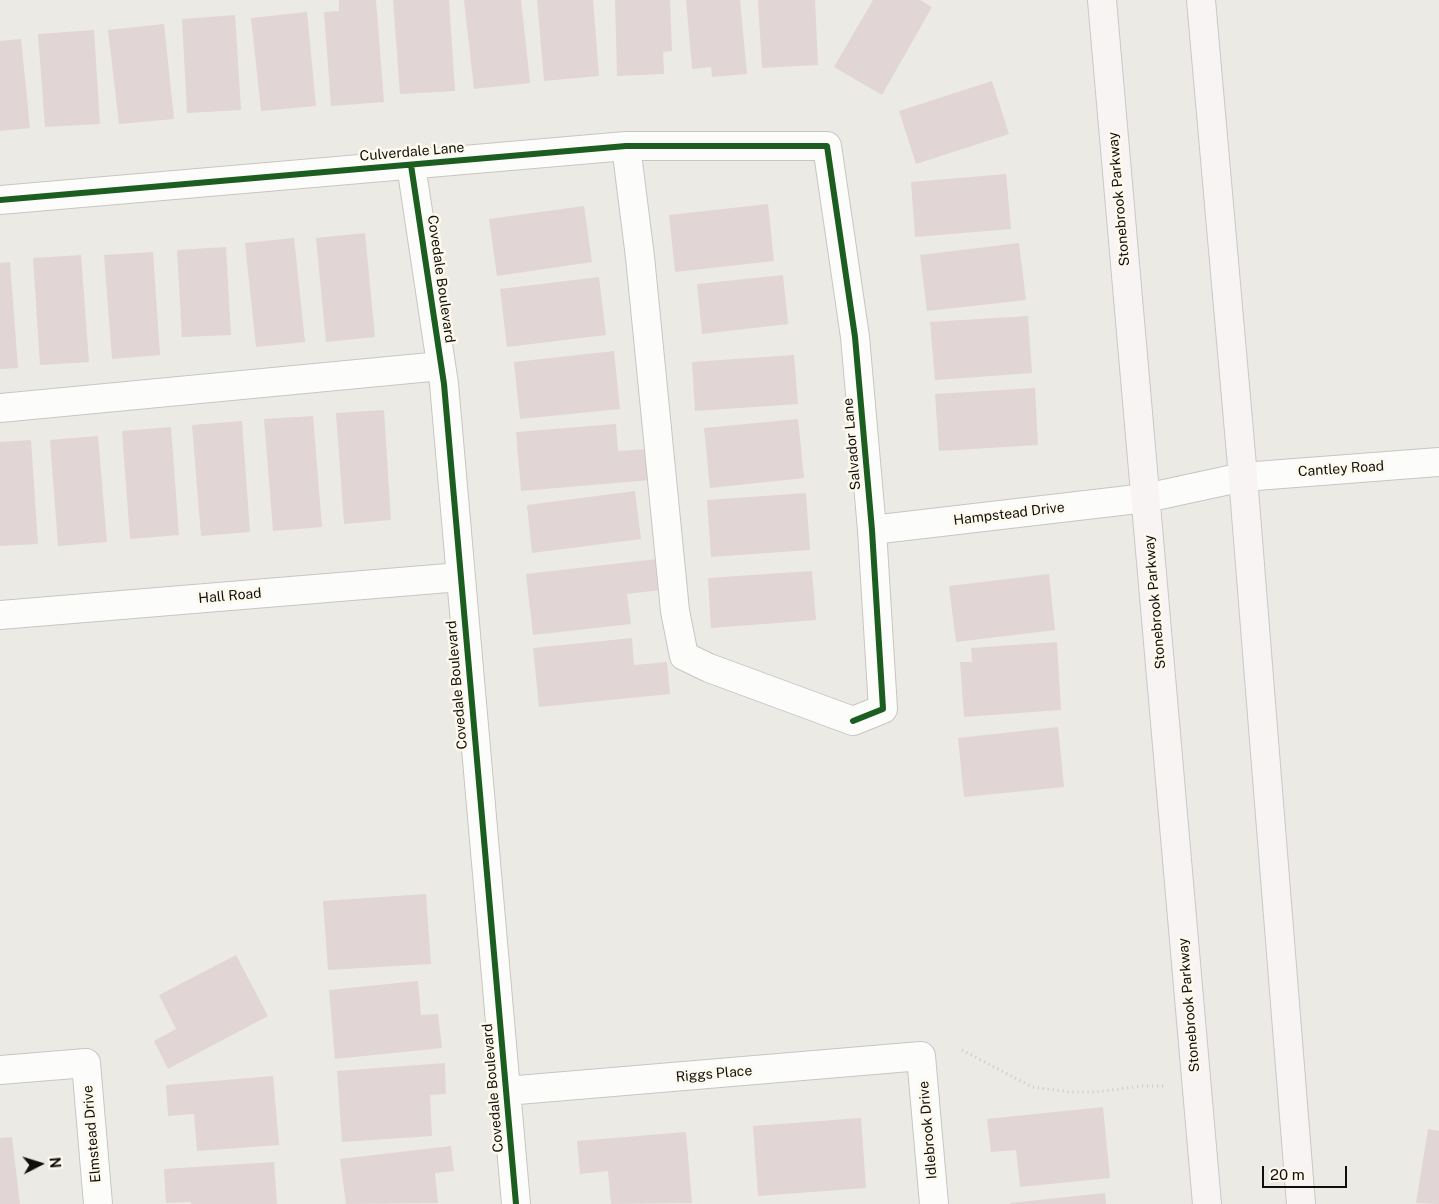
<!DOCTYPE html>
<style>
body{margin:0}
#map{position:relative;width:1439px;height:1204px;overflow:hidden;background:#eceae4;font-family:"Public Sans",sans-serif}
canvas{display:block}
.north{position:absolute;left:15px;top:1139px;width:50px;height:50px;-webkit-text-stroke:4px #fdf9ed;paint-order:stroke;rotate:85deg;font-size:14px;font-weight:700;line-height:20px;text-align:center;color:#110f0c}
.north::after{content:'';display:block;margin:auto;width:18px;height:22px;background:#110f0c;clip-path:polygon(50% 0,100% 100%,50% 72%,0 100%)}
.scale{position:absolute;left:1262px;top:1166px;width:85px;height:22px;box-sizing:border-box;border:2px solid #110f0c;border-top:0;padding-left:6px;font-size:15px;line-height:18px;white-space:nowrap;color:#110f0c;-webkit-text-stroke:4px #fdf9ed;paint-order:stroke}
</style>
<div id="map">
<canvas width="1439" height="1204"></canvas>
<div class="north">N</div>
<div class="scale">20 m</div>
</div>
<script>
const ctx = document.querySelector('canvas').getContext('2d');
ctx.lineJoin = 'round';
function fillPath(path, color) {
  ctx.fillStyle = color;
  ctx.fill(path, 'evenodd');
}
function stroke(path, color, width, dash) {
  ctx.strokeStyle = color;
  ctx.lineWidth = width;
  ctx.lineCap = dash ? 'butt' : 'round';
  ctx.setLineDash(dash || []);
  ctx.stroke(path);
}
function label(font, color, halo, rows, align = 'center') {
  ctx.font = font + ' "Public Sans",sans-serif';
  ctx.lineWidth = 5;
  ctx.setLineDash([]);
  ctx.textBaseline = 'middle';
  ctx.strokeStyle = halo;
  ctx.fillStyle = color;
  for (const [text, x, y, turn = 0] of rows) {
    ctx.save();
    ctx.translate(x, y);
    ctx.rotate((+turn || 0) * Math.PI / 180);
    ctx.textAlign = isNaN(turn) ? turn : align;
    if (halo) ctx.strokeText(text, 0, 0);
    ctx.fillText(text, 0, 0);
    ctx.restore();
  }
}
const building = new Path2D(`
 M339,0H376L384,102L331,106L324,12L339,11Z
 M393,0H449L455,91L400,94Z
 M464,0H521L530,83L474,89Z
 M537,0H593L599,76L544,81Z
 M615,0H670L672,51L663,52L664,74L617,76Z
 M686,0H740L747,74L712,77L711,67L692,69Z
 M758,0H815L818,65L762,68Z
 M873,0H920L932,7L882,95L834,67Z
 M307,12L316,106L261,111L251,18Z
 M235,15L241,110L187,113L182,19Z
 M164,24L174,119L119,124L108,30Z
 M94,30L100,124L45,127L38,34Z
 M21,39L30,128L0,131V41Z
 M992,81L1009,134L916,164L899,111Z
 M1006,174L1011,229L915,237L911,182Z
 M768,204L774,261L675,272L669,215Z
 M584,206L592,262L497,276L489,219Z
 M365,233L375,337L326,342L316,238Z
 M294,238L305,342L256,347L245,243Z
 M1019,243L1026,300L927,311L920,255Z
 M226,247L231,335L182,337L177,250Z
 M153,252L160,355L112,359L104,255Z
 M81,255L89,362L40,365L33,258Z
 M10,262L18,368L0,369V263Z
 M783,275L788,324L702,334L697,284Z
 M599,277L606,335L507,347L500,289Z
 M1028,316L1032,373L935,380L930,322Z
 M614,351L620,409L520,419L514,362Z
 M794,355L798,404L695,411L692,362Z
 M1035,388L1038,445L939,451L935,394Z
 M384,410L391,520L344,524L336,413Z
 M313,416L322,527L273,531L264,419Z
 M798,419L804,478L710,488L704,428Z
 M242,421L250,532L201,536L192,425Z
 M616,424L618,451L648,449L651,480L521,491L516,432Z
 M171,427L179,535L130,539L122,431Z
 M98,436L107,542L58,546L50,440Z
 M31,440L38,544L0,546V442Z
 M635,491L641,539L532,553L527,505Z
 M806,493L810,550L711,557L707,500Z
 M657,559L661,590L627,594L631,624L533,635L526,574Z
 M812,571L816,620L711,628L708,578Z
 M1049,574L1055,630L956,642L949,586Z
 M632,638L634,665L667,662L670,694L539,707L533,648Z
 M1057,642L1061,710L964,717L960,662H972L971,648Z
 M1058,727L1064,787L964,797L958,738Z
 M426,894L431,964L328,970L323,901Z
 M236,955L268,1016L168,1069L154,1041L176,1029L159,995Z
 M418,981L421,1015L438,1014L442,1048L335,1059L329,990Z
 M445,1063L446,1094L430,1095L432,1136L342,1142L337,1071Z
 M273,1076L279,1145L197,1151L194,1114L168,1116L166,1085Z
 M1103,1107L1110,1178L1020,1187L1016,1150L991,1152L987,1119Z
 M861,1118L866,1188L758,1196L753,1126Z
 M1428,1129L1439,1131V1204L1416,1203Z
 M686,1132L692,1203L611,1204L608,1171L580,1174L577,1141Z
 M12,1137L20,1204H0V1138Z
 M451,1146L454,1171L435,1173L438,1203L346,1204L340,1159Z
 M274,1162L277,1204H191L190,1202L166,1203L164,1169Z
 M1105,1193L1106,1204H1010V1203Z`);
const path = new Path2D(`
 M962,1050L1032,1087L1070,1092H1096L1142,1086H1165`);
const minor = new Path2D(`
 M411,165L444,384L516,1204
 M0,200L626,146H827L855,337L872,530L883,709L853,721L709,668L684,656L675,611L640,257L626,146
 M0,408L441,366
 M872,530L1146,498L1243,477L1439,462
 M0,615L460,577
 M0,1070L86,1063L98,1204
 M506,1091L921,1056L934,1204`);
const major = new Path2D(`
 M1102,0L1207,1204
 M1201,0L1243,477L1301,1204`);
const cycleway = new Path2D(`
 M411,165L444,384L516,1204
 M0,200L626,146H827L855,337L872,530L883,709L853,721`);
const streetNames = [
 ["Culverdale Lane",412,152,-5],
 ["Stonebrook Parkway",1119,199,-95],
 ["Covedale Boulevard",441,279,82],
 ["Salvador Lane",852,444,-95],
 ["Cantley Road",1341,469,-4],
 ["Hampstead Drive",1009,514,-7],
 ["Hall Road",230,596,-5],
 ["Stonebrook Parkway",1155,602,-95],
 ["Covedale Boulevard",457,685,-95],
 ["Stonebrook Parkway",1189,1005,-95],
 ["Riggs Place",714,1074,-5],
 ["Covedale Boulevard",493,1088,-95],
 ["Idlebrook Drive",928,1130,-95],
 ["Elmstead Drive",92,1134,-95]
];
fillPath(building, '#e2d5d6');
stroke(minor, '#c7c6c1', 30);
stroke(major, '#c8c8c5', 30);
stroke(path, '#cac9c8', 3, [1, 4]);
stroke(minor, '#fcfcfb', 28);
stroke(major, '#f8f4f3', 28);
stroke(cycleway, '#1b5e20', 6);
label('14px', '#110f0c', '#fdf9ed', streetNames);
</script>
